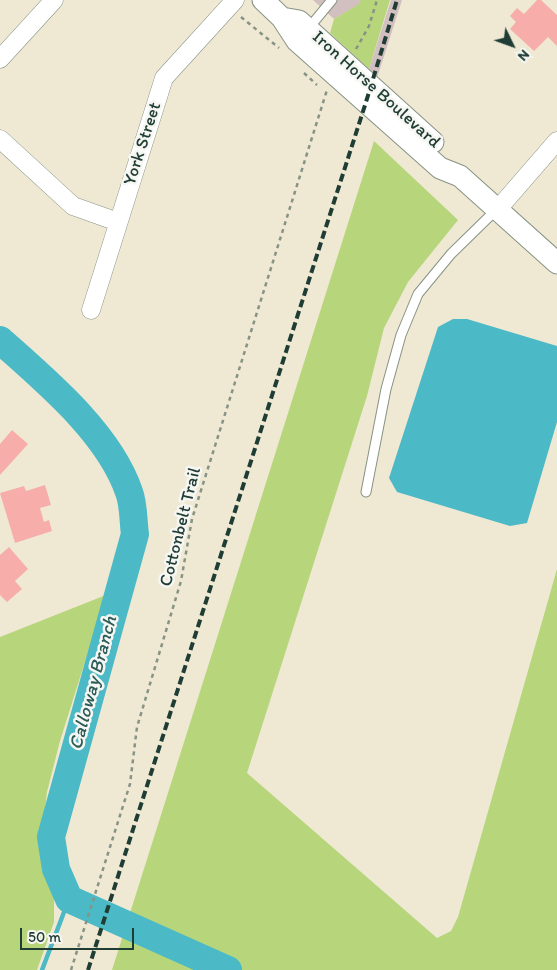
<!DOCTYPE html>
<style>
body{margin:0}
#map{position:relative;width:557px;height:970px;overflow:hidden;background:#efe9d4;font-family:Itim,sans-serif}
canvas{display:block}
.north{position:absolute;left:487px;top:20px;width:50px;height:50px;-webkit-text-stroke:4px #f6f6f2;paint-order:stroke;rotate:132deg;font-size:14px;font-weight:700;line-height:20px;text-align:center;color:#1f3d34}
.north::after{content:'';display:block;margin:auto;width:18px;height:22px;background:#1f3d34;clip-path:polygon(50% 0,100% 100%,50% 72%,0 100%)}
.scale{position:absolute;left:20px;top:928px;width:114px;height:22px;box-sizing:border-box;border:2px solid #1f3d34;border-top:0;padding-left:6px;font-size:15px;line-height:18px;white-space:nowrap;color:#1f3d34;-webkit-text-stroke:4px #f6f6f2;paint-order:stroke}
</style>
<div id="map">
<canvas width="557" height="970"></canvas>
<div class="north">N</div>
<div class="scale">50 m</div>
</div>
<script>
const ctx = document.querySelector('canvas').getContext('2d');
ctx.lineJoin = 'round';
function fillPath(path, color) {
  ctx.fillStyle = color;
  ctx.fill(path, 'evenodd');
}
function stroke(path, color, width, dash) {
  ctx.strokeStyle = color;
  ctx.lineWidth = width;
  ctx.lineCap = dash ? 'butt' : 'round';
  ctx.setLineDash(dash || []);
  ctx.stroke(path);
}
function label(font, color, halo, rows, align = 'center') {
  ctx.font = font + ' Itim,sans-serif';
  ctx.lineWidth = 5;
  ctx.setLineDash([]);
  ctx.textBaseline = 'middle';
  ctx.strokeStyle = halo;
  ctx.fillStyle = color;
  for (const [text, x, y, turn = 0] of rows) {
    ctx.save();
    ctx.translate(x, y);
    ctx.rotate((+turn || 0) * Math.PI / 180);
    ctx.textAlign = isNaN(turn) ? turn : align;
    if (halo) ctx.strokeText(text, 0, 0);
    ctx.fillText(text, 0, 0);
    ctx.restore();
  }
}
const industrial = new Path2D(`
 M313,0H361L360,4L334,19Z
 M391,0H402L377,78L369,69Z`);
const green = new Path2D(`
 M361,0H390L369,69L330,33L334,19L359,4Z
 M374,141L458,220L408,282L384,328L367,396L247,773L437,938L451,931L458,917L557,569V970H112Z
 M106,595L60,741L47,792L41,845L54,895V922L37,970H0V637Z`);
const water = new Path2D(`
 M453,319H467L557,346V422L527,523L510,526L397,492L389,478L438,327Z`);
const stream = new Path2D(`
 M42,970L69,899`);
const river = new Path2D(`
 M0,340C46,381 109,433 129,492C134,505 133,521 135,534L51,837L56,869L69,899L228,970`);
const building = new Path2D(`
 M537,0H541L557,15V46L548,37L534,51L510,29L516,22L510,16L517,8L524,14Z
 M12,430L28,444L0,475V444Z
 M45,485L51,505L40,508L44,522L49,520L52,531L15,543L0,493L24,486L26,491Z
 M9,547L28,569L15,581L22,589L7,602L0,595V555Z`);
const path = new Path2D(`
 M241,17L279,48
 M356,49L369,26L377,0
 M304,73L317,85
 M71,970L130,784L137,727L181,581L192,519L327,90`);
const service = new Path2D(`
 M308,29L332,0
 M366,492L386,389L401,335L418,294L451,254L497,209`);
const minor = new Path2D(`
 M0,59L54,0
 M0,139L73,206L118,222
 M498,209L557,141
 M91,310L164,78L235,0`);
const tertiary = new Path2D(`
 M263,0L282,18L297,41L440,168L460,176L557,263
 M282,18L299,21L433,142`);
const rail = new Path2D(`
 M88,970L366,102L397,0`);
const streetNames = [
 ["Iron Horse Boulevard",376,90,42],
 ["York Street",143,144,-72],
 ["Cottonbelt Trail",181,527,-76]
];
const waterNames = [
 ["Calloway Branch",94,683,-75]
];
fillPath(industrial, '#d2bfc0');
fillPath(green, '#b7d57b');
fillPath(water, '#4cb9c6');
stroke(stream, '#4cb9c6', 4.5);
stroke(river, '#4cb9c6', 28);
fillPath(building, '#f7aeaa');
stroke(service, '#879384', 11);
stroke(minor, '#879384', 19);
stroke(tertiary, '#879384', 23);
stroke(path, '#879384', 2.5, [4, 4]);
stroke(service, '#fff', 9);
stroke(minor, '#fff', 18);
stroke(tertiary, '#fff', 21);
stroke(rail, '#1f3d34', 4, [8, 4]);
label('18px', '#1f3d34', '#f6f6f2', streetNames);
label('italic 19px', '#2a5c58', '#f6f6f2', waterNames);
</script>
